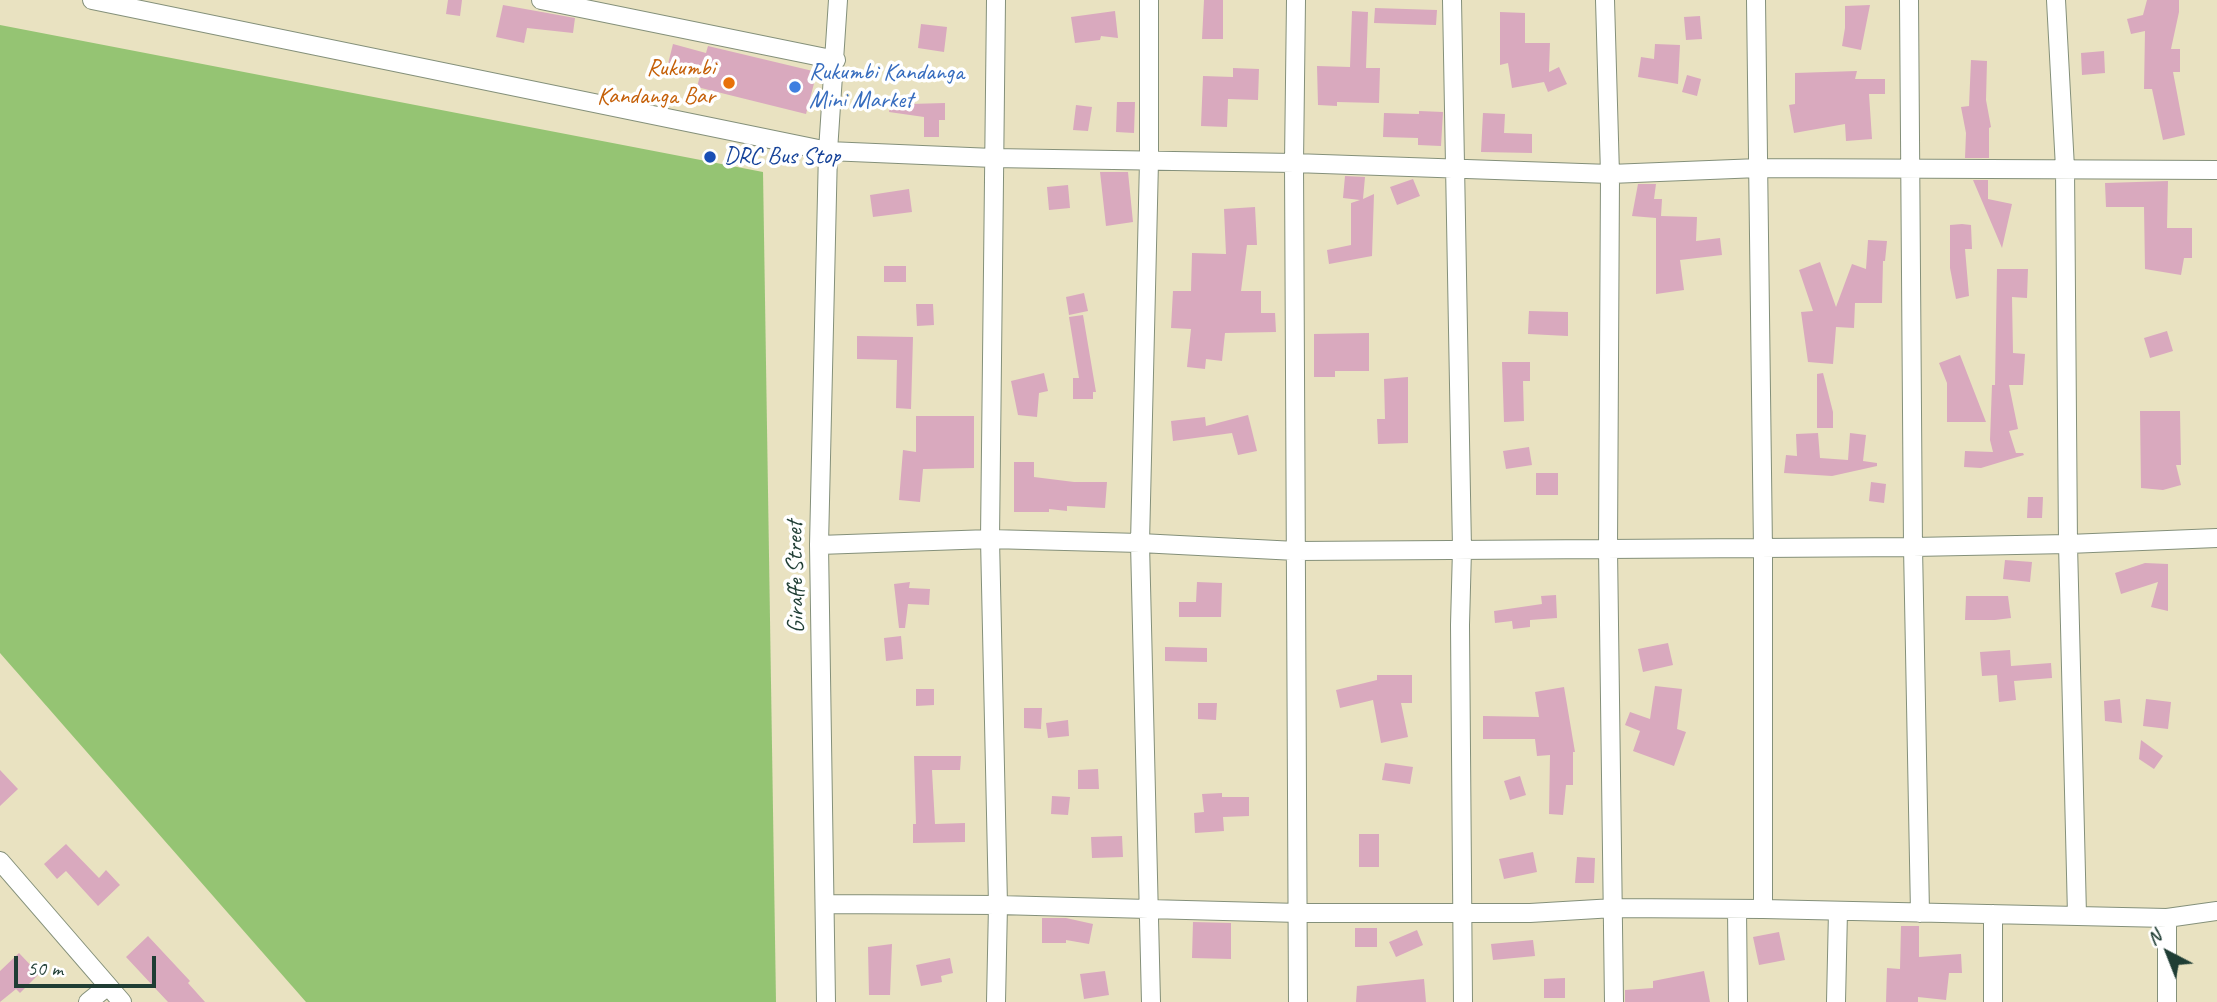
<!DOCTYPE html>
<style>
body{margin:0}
#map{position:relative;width:2217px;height:1002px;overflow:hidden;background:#e9e2c1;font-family:Caveat,sans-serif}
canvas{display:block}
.north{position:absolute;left:2133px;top:918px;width:70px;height:70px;-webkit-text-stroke:5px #fff;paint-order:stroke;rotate:318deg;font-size:19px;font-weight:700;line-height:28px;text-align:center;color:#1f3d34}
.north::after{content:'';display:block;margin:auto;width:24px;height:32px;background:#1f3d34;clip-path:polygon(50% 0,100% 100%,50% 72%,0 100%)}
.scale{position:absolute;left:14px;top:956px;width:142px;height:32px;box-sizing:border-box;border:4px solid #1f3d34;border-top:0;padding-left:9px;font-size:21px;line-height:24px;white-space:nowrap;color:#1f3d34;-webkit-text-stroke:5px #fff;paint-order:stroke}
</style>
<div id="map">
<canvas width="2217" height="1002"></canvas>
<div class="north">N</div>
<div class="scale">50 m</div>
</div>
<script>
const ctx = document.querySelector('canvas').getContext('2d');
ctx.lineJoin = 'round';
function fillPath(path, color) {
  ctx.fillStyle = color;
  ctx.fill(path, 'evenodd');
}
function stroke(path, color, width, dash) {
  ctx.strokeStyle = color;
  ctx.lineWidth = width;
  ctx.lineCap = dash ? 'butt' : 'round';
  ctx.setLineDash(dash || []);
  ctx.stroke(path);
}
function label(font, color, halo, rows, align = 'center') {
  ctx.font = font + ' Caveat,sans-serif';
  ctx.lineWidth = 7;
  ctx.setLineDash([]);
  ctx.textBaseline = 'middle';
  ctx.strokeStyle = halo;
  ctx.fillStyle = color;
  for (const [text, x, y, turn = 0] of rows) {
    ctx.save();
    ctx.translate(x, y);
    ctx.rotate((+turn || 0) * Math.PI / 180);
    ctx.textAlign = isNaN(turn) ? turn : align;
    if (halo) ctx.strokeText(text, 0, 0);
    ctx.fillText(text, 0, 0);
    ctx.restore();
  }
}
const green = new Path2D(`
 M0,25L763,172L776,1002H306L0,653Z`);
const building = new Path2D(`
 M448,0H462L460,16L446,14Z
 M1204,0H1223V39H1202Z
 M2147,0H2179V12L2171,49H2180V72H2173L2185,135L2163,140L2152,89H2144L2145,31L2131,34L2127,19L2143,15Z
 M503,5L575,18L573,33L527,28L524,43L496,37Z
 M1870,5L1861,50L1842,46L1845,28V6Z
 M1375,8L1437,10L1436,25L1374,23Z
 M1115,11L1118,38L1101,36L1100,40L1075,43L1071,17Z
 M1352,11L1368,12L1366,68H1380L1379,103L1337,102V106L1318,105L1317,66L1350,67Z
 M1500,12L1525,13V43H1550L1549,72L1559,67L1567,84L1548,92L1544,82L1512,88L1508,63L1500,65Z
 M1700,16L1702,39L1686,40L1684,17Z
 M921,24L947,27L944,52L918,48Z
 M673,44L706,53L708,46L817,72L806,114L697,87L701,72L668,64Z
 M1655,44L1680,45L1678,84L1638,77L1641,57L1654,59Z
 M2104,51L2105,73L2082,75L2081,53Z
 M1971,60L1987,61L1986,100L1991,127L1989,128V158H1965L1966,133L1961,107L1969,106Z
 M1233,68L1259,69L1258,100L1228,99L1227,127L1201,126L1203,76L1233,77Z
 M1857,71L1855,79H1885V94H1869L1872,139L1846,141L1845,124L1794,133L1789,105L1795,104V73Z
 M1687,75L1701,79L1697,96L1682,92Z
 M892,95L911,97L910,104L945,103V120H939V137H924V117L889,112Z
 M1117,102H1135L1134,133L1116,132Z
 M1076,105L1092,107L1088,131L1073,130Z
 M1419,111L1443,112L1441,146L1418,145V138L1383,137L1384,113L1419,114Z
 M1483,113L1505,114L1504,133L1532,134V153L1481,152Z
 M1100,172H1128L1133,222L1106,226Z
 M1345,176L1365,177L1363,199L1374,194L1372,256L1329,264L1327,250L1351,245V203L1360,200L1343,198Z
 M1413,179L1420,196L1397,205L1390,187Z
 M1973,180H1988V199L2012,204L2002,248Z
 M2168,181L2167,228H2192V258H2184L2181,275L2145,269L2144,207H2106L2105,183Z
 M1638,184H1656L1654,199H1662L1661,216L1697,217L1696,241L1720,238L1722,255L1680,260L1684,290L1656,294V218L1632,216Z
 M1068,185L1070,208L1049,210L1047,187Z
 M909,189L912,212L873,217L870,195Z
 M1255,207L1257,245H1247L1241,291H1261V313H1275L1276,332L1225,333L1222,361L1206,359L1205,369L1187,367L1191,329L1171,328L1173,291H1191L1192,253L1226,254L1224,209Z
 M1962,224L1971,225L1972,249H1965L1969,296L1956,299L1950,268V225Z
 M1868,240L1887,241L1885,261H1883L1882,303H1855L1854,328L1836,327L1833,364L1808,362L1801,312L1813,311L1799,270L1820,262L1836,307L1852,264L1866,269Z
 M884,266H906V282H884Z
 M1997,269H2028L2027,298L2012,297L2013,353L2025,354L2023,385H2009L2018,429L2009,431L2016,453H2023L2024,455L1981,468L1964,467L1965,451L1993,452L1990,440L1992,385H1995Z
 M1084,293L1088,311L1069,315L1066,297Z
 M916,304H933L934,325L917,326Z
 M1529,311L1568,312V336L1528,334Z
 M1083,315L1096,392H1093V399H1073V378H1079L1069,317Z
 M2167,331L2173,351L2150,358L2144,338Z
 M1369,333V371H1335V377H1314V334Z
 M857,336L913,337L911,409L896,408L897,360L857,359Z
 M1960,355L1986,422H1947V383L1939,363Z
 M1502,362H1530V381H1523L1524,421L1504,422Z
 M1044,373L1048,391L1039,393L1037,417L1018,415L1011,381Z
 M1823,373L1833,412V428H1817V374Z
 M1408,377V443L1378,444L1377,419H1385L1384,379Z
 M2140,411H2180L2181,465H2176L2181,485L2163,490L2141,488Z
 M1248,415L1257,451L1238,455L1232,433L1173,441L1171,421L1205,417L1206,426Z
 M916,416H974V468L923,469L920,502L899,500L903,450L916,452Z
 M1818,433L1820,458L1848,460L1850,433L1866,435L1863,461L1877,463V466L1832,476L1784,473L1786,455L1797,456L1796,434Z
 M1529,447L1532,465L1506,469L1503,451Z
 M1014,462H1034V477L1074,482H1107L1105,508L1067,506V511L1049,509V512H1014Z
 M1536,473H1558V495H1536Z
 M1871,482L1886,484L1884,503L1869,501Z
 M2028,497H2043L2042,518H2027Z
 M2005,560L2032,562L2030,582L2003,579Z
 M2145,563L2168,564V611L2151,607L2158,582L2121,594L2115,573Z
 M910,582L909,588L930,589L929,605L908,604L905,628H899L894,584Z
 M1197,582L1222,583L1221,617H1179V602H1196Z
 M1556,595L1557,618L1530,620V627L1513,629L1512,621L1495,623L1494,611L1542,604L1541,596Z
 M1966,596H2008L2011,618L1995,620H1965Z
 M901,636L903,659L886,661L884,638Z
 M1668,643L1673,665L1643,672L1638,649Z
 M1165,647L1207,648V662L1165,661Z
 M2010,650L2011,666L2051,663L2052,678L2014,681L2016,700L1999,702L1997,675L1982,676L1980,652Z
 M1377,675H1412V703H1401L1408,737L1381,743L1373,700L1340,708L1336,690L1377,680Z
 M1655,686L1682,689L1677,729L1686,732L1674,766L1633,751L1640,731L1625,725L1630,712L1650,719Z
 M1564,687L1575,752H1573V785H1566L1563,815L1549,814L1550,755L1537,756L1535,739H1483V716L1539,717L1535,692Z
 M916,689H934V705L916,706Z
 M2120,699L2122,723L2105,721L2104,701Z
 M2146,699L2171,702L2168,729L2143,726Z
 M1198,703H1217L1216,720L1198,719Z
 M1024,708H1042L1041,729L1024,728Z
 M1068,720L1069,736L1048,738L1046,723Z
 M2141,740L2163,756L2154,769L2139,759Z
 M914,756H961L960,770H932L935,824L965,823V842L913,843V824H916Z
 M1385,763L1413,767L1410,784L1382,780Z
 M1098,769L1099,789H1078V770Z
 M0,770L18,789L0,806Z
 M1520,776L1526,795L1510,800L1504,781Z
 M1222,793V797H1249V816L1223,817L1224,831L1195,833L1194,813L1204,812L1202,794Z
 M1052,796L1070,797L1068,815L1051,814Z
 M1359,834H1379V867H1359Z
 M1122,836L1123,857L1092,858L1091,837Z
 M66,844L99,878L106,870L120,885L98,906L66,871L57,879L44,864Z
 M1533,852L1537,872L1504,879L1499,859Z
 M1577,857L1595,858L1594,883H1575Z
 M1042,918H1066L1093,924L1089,944L1066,940V943H1042Z
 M1193,922L1231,923V959L1192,958Z
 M1901,926H1919V957L1961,954L1962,973H1949L1946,1000L1918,997V1002H1886L1887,968L1900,969Z
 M1355,928H1377V947H1355Z
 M1417,930L1423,945L1396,957L1389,942Z
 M1779,932L1785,960L1759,965L1753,937Z
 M148,936L190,981L188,983L205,1002H168L126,957Z
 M1533,940L1535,956L1493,960L1491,944Z
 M892,944L890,995H869L868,947Z
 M19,953L39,974L20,993L16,989L0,1002V971Z
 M950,958L953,973L941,976L942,982L921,986L916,965Z
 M1105,971L1109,995L1084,999L1080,974Z
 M1704,971L1710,1002H1625V990L1653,988V981Z
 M1565,978V998H1544V979Z
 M1424,979L1426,1002H1356L1357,986Z`);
const minor = new Path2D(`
 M92,0L828,151L993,158L1294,163L1610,174L1759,168L2217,170
 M541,0L836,60
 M996,0L990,539L998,905L996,1002
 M1149,0V161L1140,543L1151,1002
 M1296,0L1294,163L1298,1002
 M1452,0L1462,549L1460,625L1463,1002
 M1605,0L1610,174L1608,548L1614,1002
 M1756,0L1763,549V909
 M1909,0L1913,547L1920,913
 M2056,0L2065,168L2068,544L2077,915
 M819,545L990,539L1140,543L1296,551L1913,547L2068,544L2217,538
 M0,861L122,1002
 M826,904L998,905L1299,913H1530L1614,908L1763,909L2167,918L2217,911
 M1737,909L1738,1002
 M88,1002L108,986
 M826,1002L819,545L828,151L838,0
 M1836,1002L1838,911
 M1993,1002V914
 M2167,1002V918`);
const markers = [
 [729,83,7,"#e8710a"],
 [795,87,7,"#3f7fe0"],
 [710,157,7,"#1a4fb4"]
];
const foodNames = [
 ["Rukumbi",715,69],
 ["Kandanga Bar",715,97]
];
const shopNames = [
 ["Rukumbi Kandanga",809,73],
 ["Mini Market",809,101]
];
const transitNames = [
 ["DRC Bus Stop",724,157]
];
const streetNames = [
 ["Giraffe Street",796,577,-91]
];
fillPath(green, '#95c473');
fillPath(building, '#d9a9be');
stroke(minor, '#84907a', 20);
stroke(minor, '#fff', 18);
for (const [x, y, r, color] of markers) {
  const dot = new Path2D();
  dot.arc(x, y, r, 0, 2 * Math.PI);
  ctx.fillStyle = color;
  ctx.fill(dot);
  stroke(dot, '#fff', 2.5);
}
label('24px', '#c56008', '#fff', foodNames, 'right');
label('24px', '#366cbe', '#fff', shopNames, 'left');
label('24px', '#164399', '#fff', transitNames, 'left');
label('24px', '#1f3d34', '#fff', streetNames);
</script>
